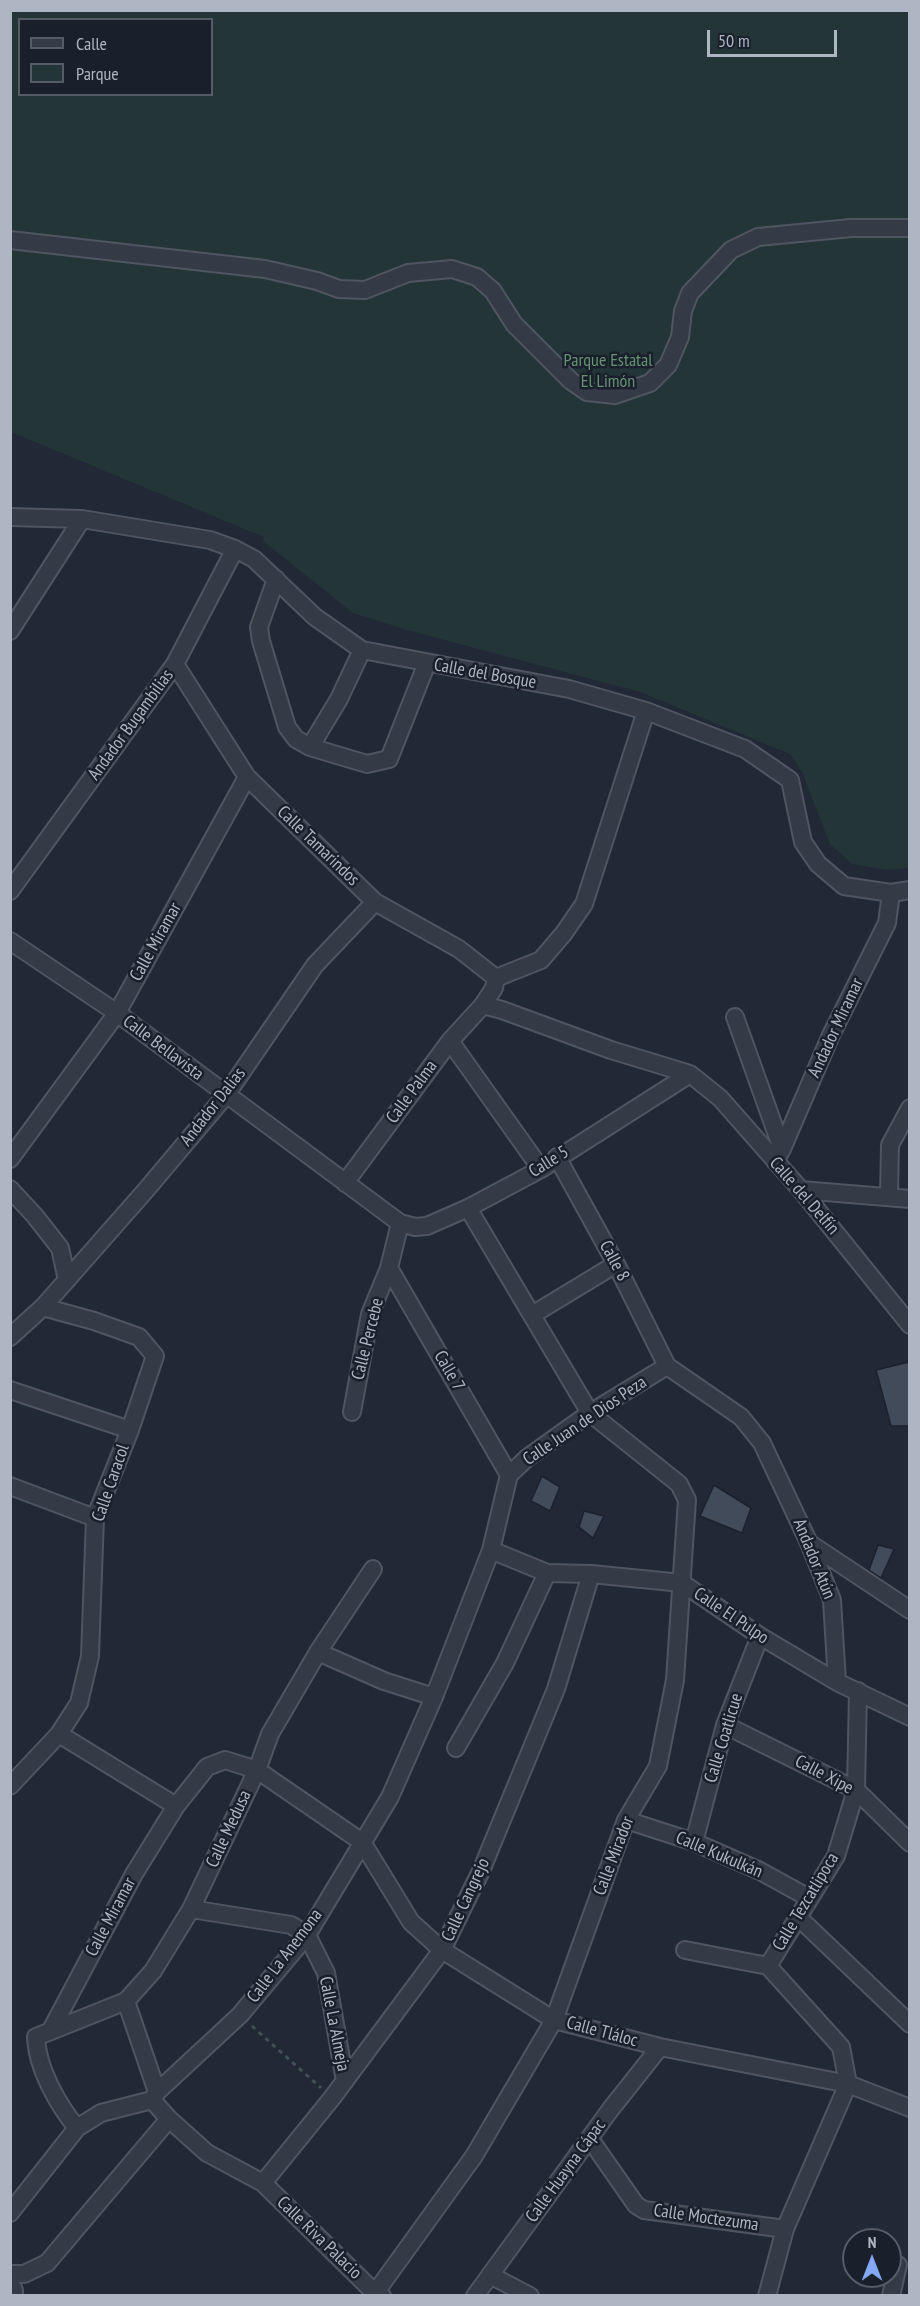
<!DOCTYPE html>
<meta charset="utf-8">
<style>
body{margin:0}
#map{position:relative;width:920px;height:2306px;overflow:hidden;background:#212836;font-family:"PT Sans Narrow",sans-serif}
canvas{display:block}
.frame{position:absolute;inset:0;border:12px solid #aeb5c3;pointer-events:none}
.legend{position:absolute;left:18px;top:18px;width:195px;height:78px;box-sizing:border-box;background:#1a202b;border:2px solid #555c68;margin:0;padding:8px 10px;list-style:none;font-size:18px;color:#aeb5c3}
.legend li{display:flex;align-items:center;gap:12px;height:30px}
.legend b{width:30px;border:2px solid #555c68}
.north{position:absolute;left:842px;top:2228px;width:60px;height:60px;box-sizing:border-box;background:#1a202b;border:2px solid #555c68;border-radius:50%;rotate:0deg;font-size:16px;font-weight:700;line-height:24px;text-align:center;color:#aeb5c3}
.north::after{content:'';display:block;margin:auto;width:21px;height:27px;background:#85a8f2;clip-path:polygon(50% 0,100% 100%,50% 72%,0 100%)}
.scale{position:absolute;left:707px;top:30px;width:130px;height:27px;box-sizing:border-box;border:3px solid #aeb5c3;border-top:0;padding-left:8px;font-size:18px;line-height:21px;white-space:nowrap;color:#aeb5c3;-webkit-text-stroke:4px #1a202b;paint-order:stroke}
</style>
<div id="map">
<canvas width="920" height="2306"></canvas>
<div class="frame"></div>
<ul class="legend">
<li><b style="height:8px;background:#343a46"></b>Calle</li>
<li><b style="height:16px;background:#243538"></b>Parque</li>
</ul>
<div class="north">N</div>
<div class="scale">50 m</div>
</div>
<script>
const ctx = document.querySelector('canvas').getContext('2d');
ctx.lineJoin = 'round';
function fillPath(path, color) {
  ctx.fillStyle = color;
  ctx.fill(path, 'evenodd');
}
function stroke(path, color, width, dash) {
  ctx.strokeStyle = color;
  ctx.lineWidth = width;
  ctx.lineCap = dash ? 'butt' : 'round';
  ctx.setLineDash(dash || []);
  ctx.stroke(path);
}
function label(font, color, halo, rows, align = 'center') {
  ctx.font = font + ' "PT Sans Narrow",sans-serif';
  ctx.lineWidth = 5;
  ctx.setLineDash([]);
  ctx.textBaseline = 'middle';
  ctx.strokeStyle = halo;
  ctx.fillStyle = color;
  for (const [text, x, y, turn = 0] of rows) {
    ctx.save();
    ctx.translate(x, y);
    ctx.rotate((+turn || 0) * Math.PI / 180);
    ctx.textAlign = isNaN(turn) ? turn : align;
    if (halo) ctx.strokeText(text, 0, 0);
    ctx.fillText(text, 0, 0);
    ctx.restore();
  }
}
const green = new Path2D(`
 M10,11H909V868L889,870L852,864L830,844L802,772L790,754L640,692L407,630L353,613L263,541L264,537L11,432ZM20,20H212V94H20Z`);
const building = new Path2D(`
 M909,1362V1426H891L876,1370Z
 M542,1476L560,1487L550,1511L531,1501Z
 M714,1485L751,1508L742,1533L700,1516Z
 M584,1511L604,1516L593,1538L579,1527Z
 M878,1545L894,1549L881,1578L869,1570Z`);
const path = new Path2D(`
 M252,2026L321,2088`);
const street = new Path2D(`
 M10,240L265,269L317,281L339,289L365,290L408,273L452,269L477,277L493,291L514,324L571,381L587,392L615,395L650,383L668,365L680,337L683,311L690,293L731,250L758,237L851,228H910
 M10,517L82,519L210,540L235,549L254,559L315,617L362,650L569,689L646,711L745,749L790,780L803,842L818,864L844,886L891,893L910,890
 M276,579L259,627L261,641L287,727L296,739L310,747L367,764L389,759L427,663
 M10,631L82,519
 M175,664L247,777L375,902L459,949L496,978L494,988L483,1005L450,1041L345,1183
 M310,747L339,699L362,650
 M10,891L175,664L235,549
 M10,941L117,1013L400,1223L415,1227L427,1226L468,1208L541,1169L690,1074
 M496,978L541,960L564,933L584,904L646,711
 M483,1005L502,1010L611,1050L690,1074L720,1098L801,1190L910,1325
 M735,1017L782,1149
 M450,1041L541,1169
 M557,1157L616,1264L667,1366L741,1417L762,1443L809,1543L832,1600L837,1682
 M10,1159L117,1013L247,777
 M775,1161L782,1149L831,1035L887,923L891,893
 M10,1189L35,1216L60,1248L67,1280
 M801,1190L910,1199
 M889,1196L890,1145L910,1108
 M389,1268L509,1475
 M532,1315L616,1264
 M10,1337L43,1307L146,1190L226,1095L315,965L375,902
 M10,1390L130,1430
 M352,1412L370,1314L389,1268L400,1223
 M10,1486L95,1518
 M809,1543L910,1610
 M491,1550L547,1573L591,1574L682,1583L760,1636L837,1682L910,1717
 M318,1652L384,1681L434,1697
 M725,1725L856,1790L910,1843
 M59,1734L176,1806
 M456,1748L505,1663L547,1573
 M10,1786L59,1734L79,1703L90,1656L95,1518L130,1430L155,1356L139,1337L94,1321L43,1307
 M626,1820L694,1842L760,1871L809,1898
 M694,1842L725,1725L760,1636
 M191,1909L291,1925L307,1935L326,1973L345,2081
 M799,1918L910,2024
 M685,1950L768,1966
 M768,1966L836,1856L856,1790L858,1691
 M126,2001L157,2092
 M51,2030L134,1874L176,1806L207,1767L225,1760L257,1770L362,1842L411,1922L442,1950L554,2020L660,2047L848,2084L910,2108
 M152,2100L169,2119L207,2153L263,2183L375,2293L382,2296
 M77,2128C58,2105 37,2068 36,2037L126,2001L153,1971L191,1909L257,1770L270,1734L318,1652L373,1569
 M590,2139L636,2205L644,2210L785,2229
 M263,2183L332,2098L442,1950L481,1871L556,1689L591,1574
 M10,2213L77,2128L101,2113L152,2100L157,2092L240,2015L307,1935L390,1797L434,1697L491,1550L509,1475L527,1458L590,1413L667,1366
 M10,2274H24L47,2263L169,2119
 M490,2275L530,2296
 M10,2283L14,2290V2296
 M373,2296L474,2156L554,2020L626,1820L658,1766L675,1680L687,1500L679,1484L590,1413L468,1208
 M475,2296L610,2110L660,2047
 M767,2296L785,2229L848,2084L841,2047L768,1966
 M891,2296L898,2265`);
const parkNames = [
 ["Parque Estatal",608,361],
 ["El Limón",608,382]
];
const streetNames = [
 ["Calle del Bosque",485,674,10],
 ["Andador Bugambilias",131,725,-54],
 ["Calle Tamarindos",318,846,44],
 ["Calle Miramar",156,942,-61],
 ["Andador Miramar",836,1028,-65],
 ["Calle Bellavista",163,1048,37],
 ["Calle Palma",412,1092,-54],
 ["Andador Dalias",213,1107,-52],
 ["Calle 5",549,1162,-32],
 ["Calle del Delfín",804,1196,49],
 ["Calle 8",614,1261,62],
 ["Calle Percebe",368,1339,-76],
 ["Calle 7",449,1371,60],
 ["Calle Juan de Dios Peza",585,1421,-34],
 ["Calle Caracol",111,1483,-71],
 ["Andador Atún",814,1559,68],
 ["Calle El Pulpo",731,1616,34],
 ["Calle Coatlicue",724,1738,-73],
 ["Calle Xipe",824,1775,28],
 ["Calle Medusa",229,1829,-65],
 ["Calle Kukulkán",719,1855,23],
 ["Calle Mirador",614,1856,-69],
 ["Calle Cangrejo",466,1900,-65],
 ["Calle Tezcatlipoca",806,1902,-59],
 ["Calle Miramar",111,1917,-62],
 ["Calle La Anemona",285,1956,-53],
 ["Calle La Almeja",334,2024,79],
 ["Calle Tláloc",602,2032,15],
 ["Calle Huayna Cápac",566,2171,-54],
 ["Calle Moctezuma",706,2218,8],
 ["Calle Riva Palacio",319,2238,44]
];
fillPath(green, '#243538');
fillPath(building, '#424b5a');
stroke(building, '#1c222d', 1.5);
stroke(street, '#4f5561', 20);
stroke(path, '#405054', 3, [4.5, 4.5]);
stroke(street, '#343a46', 16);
label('18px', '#679274', '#1a202b', parkNames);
label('18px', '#aeb5c3', '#1a202b', streetNames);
</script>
